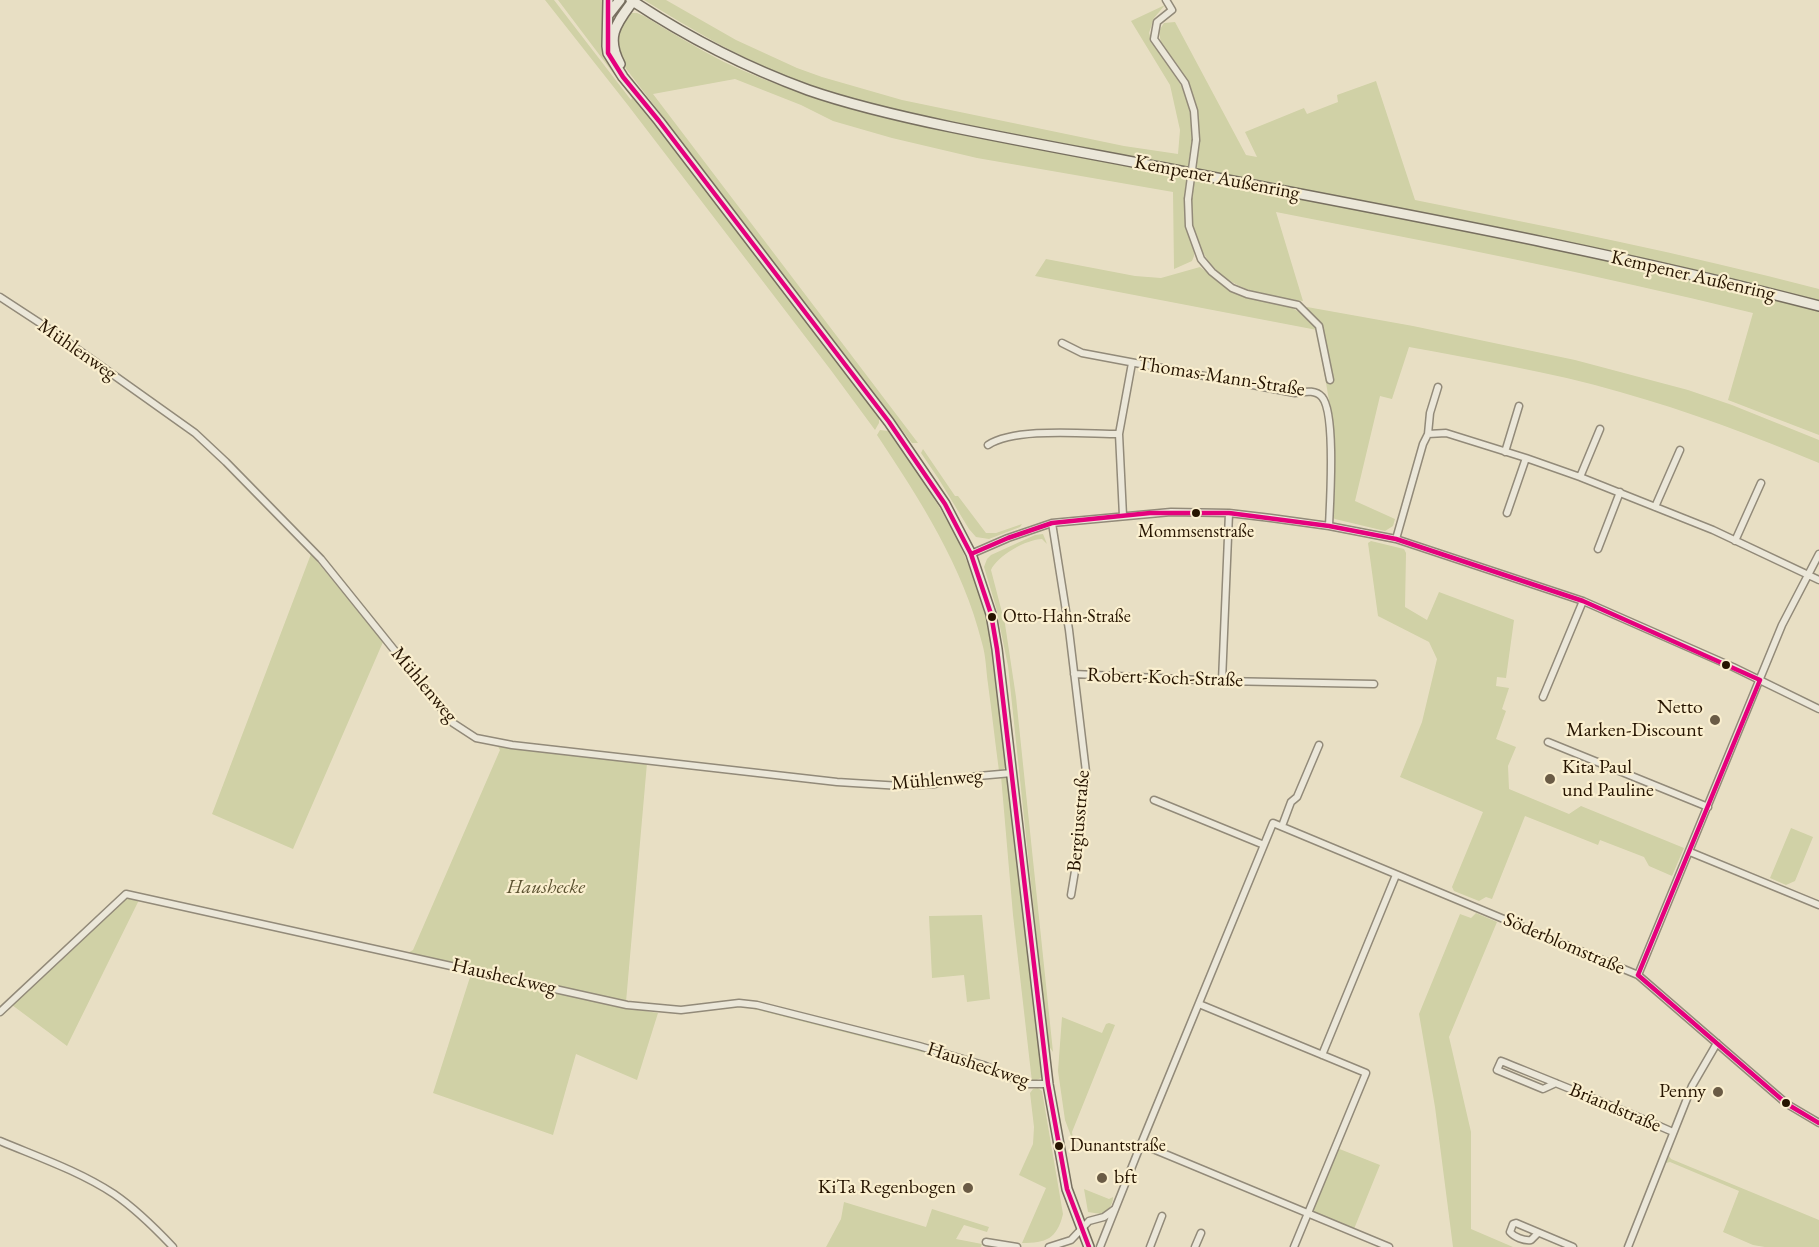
<!DOCTYPE html>
<meta charset="utf-8">
<style>
body{margin:0}
canvas{display:block;background:#e8dfc4}
</style>
<canvas width="1819" height="1247"></canvas>
<script>
const ctx = document.querySelector('canvas').getContext('2d');
ctx.lineJoin = 'round';
function fillPath(path, color) {
  ctx.fillStyle = color;
  ctx.fill(path, 'evenodd');
}
function stroke(path, color, width, dash) {
  ctx.strokeStyle = color;
  ctx.lineWidth = width;
  ctx.lineCap = dash ? 'butt' : 'round';
  ctx.setLineDash(dash || []);
  ctx.stroke(path);
}
function label(font, color, halo, rows, align = 'center') {
  ctx.font = font + ' "EB Garamond",serif';
  ctx.lineWidth = 4.5;
  ctx.setLineDash([]);
  ctx.textBaseline = 'middle';
  ctx.strokeStyle = halo;
  ctx.fillStyle = color;
  for (const [text, x, y, turn = 0] of rows) {
    ctx.save();
    ctx.translate(x, y);
    ctx.rotate((+turn || 0) * Math.PI / 180);
    ctx.textAlign = isNaN(turn) ? turn : align;
    if (halo) ctx.strokeText(text, 0, 0);
    ctx.fillText(text, 0, 0);
    ctx.restore();
  }
}
const green = new Path2D(`
 M545,0H554L631,100L632,98L558,0H604L603,43L721,209L879,418V423L875,430L830,369L627,104Z
 M644,0H666L736,40L797,68L822,77L902,100L1124,146L1178,154L1180,130L1170,85L1131,21L1165,5L1154,18L1149,33L1152,41L1171,68L1186,94L1192,114V156L1198,157L1199,125L1197,107L1190,88L1177,64L1161,44L1159,31L1164,23L1175,22L1246,155L1257,157L1245,132L1304,108L1307,114L1338,102L1337,95L1376,81L1415,200C1550,227 1686,254 1819,289V301L1677,266L1557,240L947,121C893,110 840,98 789,77C738,57 691,29 644,0Z
 M629,13H637L644,16C670,32 697,48 724,62C772,85 825,101 876,115C1190,182 1508,229 1819,311V435L1728,400L1753,313C1595,274 1436,243 1276,212L1303,301C1256,295 1214,287 1196,237C1191,224 1192,209 1192,196L1185,195L1187,227L1194,250V256L1192,261L1174,269L1173,192L977,158L892,138L833,121L801,105L735,79L653,94L918,443H912L624,66L619,57L616,33Z
 M1046,259L1135,276L1161,278L1200,267L1231,290L1247,297L1291,307L1305,316L1317,330H1324L1323,327L1306,310L1307,307L1413,326L1575,360L1688,390L1732,405L1819,440V463C1754,436 1688,411 1620,392C1551,372 1479,360 1409,347L1392,399L1380,396L1355,501L1395,519L1393,526L1385,531L1335,519L1332,517L1333,424L1317,330L1035,276Z
 M880,430L888,431C909,461 930,490 948,522C963,548 974,578 983,607C999,657 1002,712 1008,764L1004,769L999,771C995,742 992,713 988,684C986,670 986,656 982,643C963,566 920,500 877,435Z
 M923,449L955,496H958L986,533H996L1022,524L1020,527L989,539L976,537L969,529L938,478L921,453Z
 M1043,534L1047,544L1042,539C1027,539 997,556 991,570L1005,624L1016,697L1053,1052L1048,1045L1008,666L996,607L984,567L987,559L991,555L1035,535Z
 M1371,541L1404,549L1406,553L1405,607L1427,620L1439,592L1514,620L1506,678L1497,677L1496,686L1509,688L1502,709L1506,711L1496,739L1516,747L1508,766L1509,789L1569,814L1581,806L1684,848L1672,876L1649,866L1644,857L1600,840L1598,845L1525,816L1492,899L1486,897L1479,901L1454,891L1452,887L1483,812L1400,777L1422,722L1437,659L1429,642L1378,616L1368,543Z
 M311,554L383,642L293,849L212,814Z
 M497,745L647,763L626,1002L406,954L413,950L500,750Z
 M1001,776L1009,779L1011,787L1041,1066V1078L1032,1082L1013,915Z
 M1791,828L1813,837L1795,881L1786,885L1770,878Z
 M128,897L139,900L67,1046L12,1005Z
 M1476,913L1497,922L1449,1037L1471,1132V1229L1513,1247H1453L1435,1107L1419,1014L1460,914L1471,918Z
 M982,915L990,999L967,1002L964,975L932,978L929,916Z
 M471,974L626,1008L658,1013L637,1080L576,1054L553,1135L433,1093Z
 M738,1005L757,1008L918,1048L965,1063Z
 M1062,1017L1102,1033L1106,1024L1109,1023L1115,1025L1072,1132L1074,1144L1065,1120L1058,1071Z
 M1038,1088L1042,1091L1063,1214C1057,1239 1046,1243 1022,1243L1046,1188L1019,1175L1033,1144L1034,1127L1030,1093L1033,1089Z
 M1337,1148L1380,1165L1354,1229L1313,1213L1312,1209Z
 M1669,1156L1671,1159L1819,1220V1247H1765L1753,1245L1723,1232L1739,1191L1670,1162L1666,1163Z
 M1084,1189L1109,1199L1113,1197C1113,1205 1108,1211 1101,1214L1088,1212Z
 M844,1202L926,1227L932,1209L989,1227L987,1232L964,1225L956,1239L982,1244L981,1247H826L841,1219Z`);
const street = new Path2D(`
 M1166,0L1172,10L1157,22L1154,39L1185,83L1194,111L1196,140
 M1188,199L1189,226L1201,259L1212,272L1232,288L1247,294L1298,305L1319,326L1330,380
 M0,297L49,329L195,433L226,462L321,559L453,723L476,738L512,745L837,782L901,786L934,784L978,776L1012,773
 M1062,343L1082,353L1295,393C1304,392 1315,389 1322,397C1336,413 1330,502 1329,526
 M1428,434L1430,413L1438,387
 M988,445C1016,427 1085,434 1119,434
 M1505,452L1519,406
 M1580,477L1600,429
 M1655,507L1680,450
 M1507,513L1526,458
 M1123,516L1119,434L1132,363
 M1052,523L1069,630L1086,772L1077,859L1071,895
 M1396,539L1423,444L1428,434L1446,433L1526,458L1580,477L1713,530L1819,580
 M1735,541L1761,483
 M1598,549L1620,492
 M971,554L1008,538L1052,523L1171,512L1229,513L1271,518L1329,526L1396,539L1583,601L1733,667L1819,709
 M1074,674L1222,681L1374,684
 M1222,681L1229,513
 M1543,697L1583,601
 M1548,742L1708,807
 M1154,800L1264,845
 M1282,826L1291,802L1297,797L1319,745
 M1690,852L1819,905
 M1638,975L1782,625L1819,554
 M1199,1004L1366,1073L1294,1247
 M0,1012L126,894L627,1005L681,1010L739,1003L757,1005L919,1046L983,1065L1027,1084H1048
 M1322,1055L1396,875
 M1556,1083L1543,1089L1497,1070L1501,1061C1558,1084 1616,1107 1673,1132
 M0,1141C38,1157 79,1171 114,1194C136,1209 155,1228 173,1247
 M1141,1144L1389,1247
 M1538,1233L1531,1240C1524,1241 1514,1237 1510,1232L1513,1224L1516,1223L1573,1247
 M986,1242L1017,1247
 M1049,1247L1071,1240L1089,1221L1104,1217L1115,1209
 M1100,1247L1141,1144L1273,823L1638,975L1787,1104L1819,1123
 M1150,1247L1162,1216
 M1195,1247L1201,1233
 M1628,1247L1692,1086L1717,1043`);
const secondary = new Path2D(`
 M608,0L607,46L608,53L623,77L659,121L889,422L945,504L971,554L991,614L997,649L1048,1084L1067,1189L1089,1247
 M631,0C687,37 745,67 808,90C854,106 903,117 951,127C1024,142 1097,155 1170,169C1387,211 1606,250 1819,306
 M609,14L620,0
 M620,64C605,36 617,23 633,1`);
const streetBridge = new Path2D(`
 M1188,199L1196,140`);
const bus1 = new Path2D(`
 M608,0V53L623,77L659,121L889,422L945,504L971,554L991,614L997,649L1048,1084L1067,1189L1089,1247
 M971,554L1008,538L1052,523L1150,513H1229L1329,526L1396,539L1583,601L1760,680
 M1638,975L1760,680
 M1638,975L1787,1104L1819,1123`);
const markers = [
 [1196,513,5,"#261400"],
 [992,617,5,"#261400"],
 [1726,665,5,"#261400"],
 [1715,720,6,"#6a5b45"],
 [1550,779,6,"#6a5b45"],
 [1718,1092,6,"#6a5b45"],
 [1786,1103,5,"#261400"],
 [1059,1146,5,"#261400"],
 [1102,1178,6,"#6a5b45"],
 [968,1188,6,"#6a5b45"]
];
const busNames = [
 ["Mommsenstraße",1196,532,"center"],
 ["Otto-Hahn-Straße",1003,617],
 ["Dunantstraße",1070,1146]
];
const streetNames = [
 ["Kempener Außenring",1217,178,11],
 ["Kempener Außenring",1693,276,13],
 ["Mühlenweg",77,350,35],
 ["Thomas-Mann-Straße",1221,377,9],
 ["Robert-Koch-Straße",1165,678,2],
 ["Mühlenweg",424,685,50],
 ["Mühlenweg",937,780,-5],
 ["Bergiusstraße",1079,821,-85],
 ["Söderblomstraße",1564,944,23],
 ["Hausheckweg",504,977,13],
 ["Hausheckweg",978,1065,18],
 ["Briandstraße",1615,1108,23]
];
const poiNames = [
 ["Netto",1703,708],
 ["Marken-Discount",1703,731],
 ["Kita Paul",1562,768,"left"],
 ["und Pauline",1562,791,"left"],
 ["Penny",1706,1092],
 ["bft",1114,1178,"left"],
 ["KiTa Regenbogen",956,1188]
];
const parkNames = [
 ["Haushecke",546,888]
];
fillPath(green, '#d0d1a6');
stroke(street, '#928a79', 9);
stroke(secondary, '#776f5f', 12);
stroke(street, '#ebe7d9', 6);
stroke(secondary, '#ebe7d9', 9);
stroke(streetBridge, '#928a79', 9, []);
stroke(streetBridge, '#ebe7d9', 6);
stroke(bus1, '#e5007d', 4.5);
for (const [x, y, r, color] of markers) {
  const dot = new Path2D();
  dot.arc(x, y, r, 0, 2 * Math.PI);
  ctx.fillStyle = color;
  ctx.fill(dot);
  stroke(dot, '#faefcf', 2);
}
label('18px', '#261400', '#faefcf', busNames, 'left');
label('20px', '#261400', '#faefcf', streetNames);
label('20px', '#261400', '#faefcf', poiNames, 'right');
label('italic 20px', '#5b5231', '#faefcf', parkNames);
</script>
